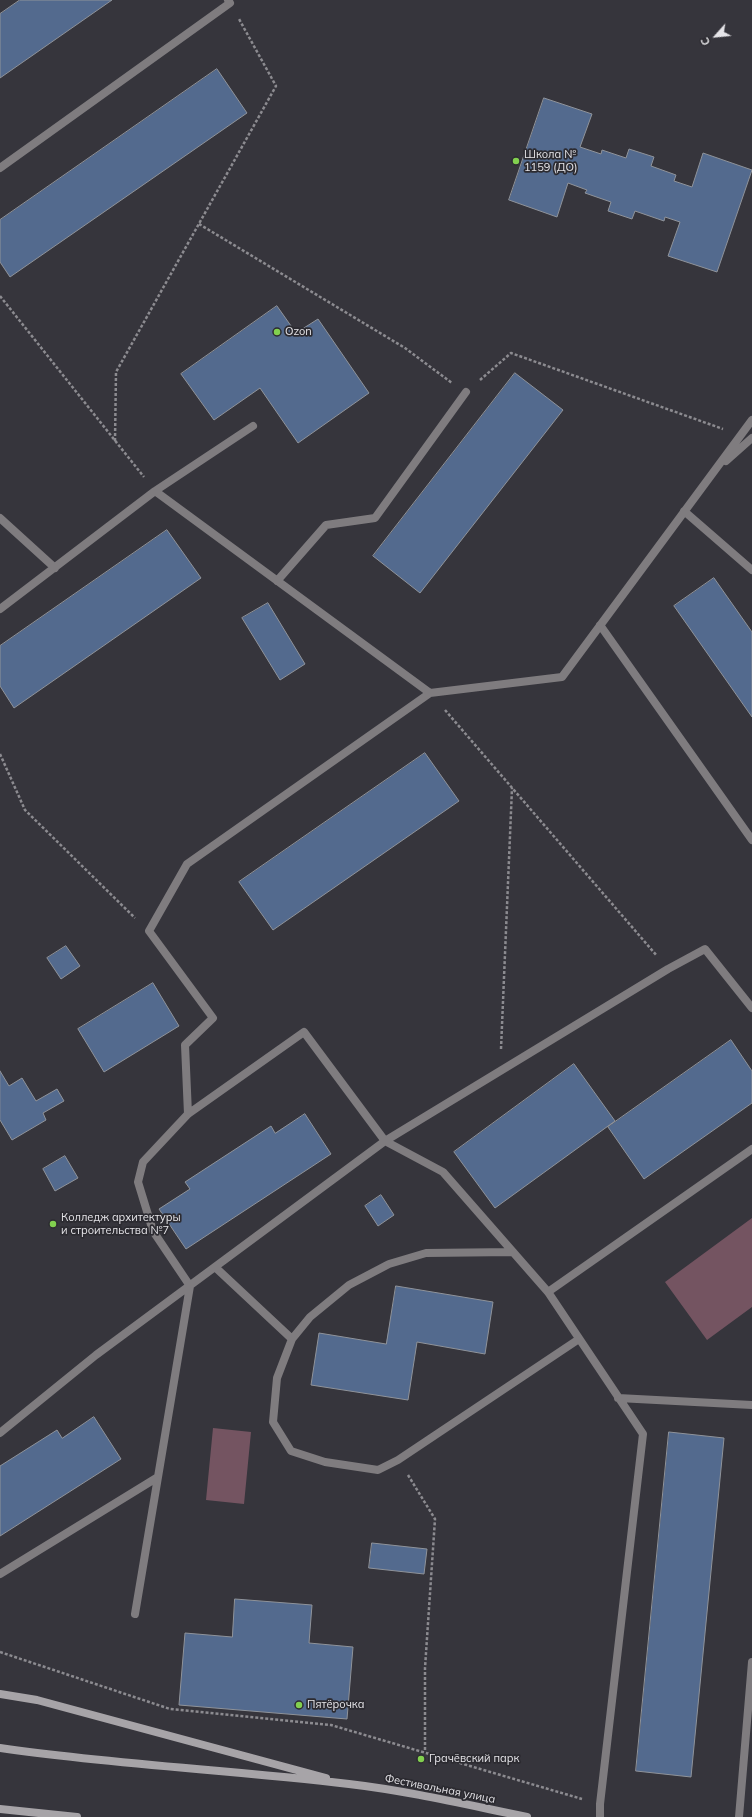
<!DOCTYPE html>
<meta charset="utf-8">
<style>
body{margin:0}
#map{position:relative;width:752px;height:1817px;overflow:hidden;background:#36353c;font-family:Mulish,sans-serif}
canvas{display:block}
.north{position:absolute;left:696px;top:16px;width:40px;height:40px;-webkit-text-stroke:3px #2c2b31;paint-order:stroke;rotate:243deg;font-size:11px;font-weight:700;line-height:16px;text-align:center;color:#e6e5e9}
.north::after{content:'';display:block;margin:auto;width:14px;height:18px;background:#e6e5e9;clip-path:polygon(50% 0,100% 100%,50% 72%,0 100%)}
</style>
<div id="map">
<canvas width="752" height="1817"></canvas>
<div class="north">С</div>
</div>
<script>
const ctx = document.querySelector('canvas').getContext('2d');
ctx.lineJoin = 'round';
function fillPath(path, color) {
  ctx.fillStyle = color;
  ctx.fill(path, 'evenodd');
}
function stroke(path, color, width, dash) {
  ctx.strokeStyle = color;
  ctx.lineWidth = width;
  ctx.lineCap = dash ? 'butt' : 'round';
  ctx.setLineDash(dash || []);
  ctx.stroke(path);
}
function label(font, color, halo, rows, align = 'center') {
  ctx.font = font + ' Mulish,sans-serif';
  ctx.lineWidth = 3.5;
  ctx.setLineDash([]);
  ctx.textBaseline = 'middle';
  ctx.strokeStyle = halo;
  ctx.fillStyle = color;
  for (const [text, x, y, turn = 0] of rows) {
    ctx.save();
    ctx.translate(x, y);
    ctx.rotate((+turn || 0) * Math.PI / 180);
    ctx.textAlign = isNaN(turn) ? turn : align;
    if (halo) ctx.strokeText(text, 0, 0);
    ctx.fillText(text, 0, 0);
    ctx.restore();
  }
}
const green = new Path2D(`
 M752,1218V1307L707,1340L665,1282Z
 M213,1428L251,1432L244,1504L206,1500Z`);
const building = new Path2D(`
 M20,0H112L0,78V14Z
 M217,69L247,113L10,277L0,262V220Z
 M544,98L592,114L580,147L601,154L602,150L626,158L629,149L654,157L651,166L676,175L674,181L692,187L703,153L752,170L717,272L668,256L680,222L665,217L664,221L635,211L632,219L608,211L611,202L585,193L587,190L568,183L557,217L509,200Z
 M277,306L296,333L318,319L369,393L298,443L260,388L214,420L181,374Z
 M515,373L563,410L420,593L373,556Z
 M167,530L201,578L14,708L0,686V646Z
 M714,578L752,632V717L674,606Z
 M268,603L305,664L280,680L242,618Z
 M425,753L459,801L273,930L239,882Z
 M66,946L80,966L61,979L47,958Z
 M153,983L179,1026L104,1072L78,1029Z
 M731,1040L752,1071V1103L644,1179L608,1127Z
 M574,1064L615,1121L495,1208L454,1152Z
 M0,1071L9,1086L22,1078L36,1101L57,1089L64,1101L43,1113L46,1120L12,1140L0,1120Z
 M305,1114L331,1154L186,1249L159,1209L190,1189L185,1182L271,1126L275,1133Z
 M65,1156L78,1178L55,1191L43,1169Z
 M381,1195L394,1215L378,1226L365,1206Z
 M396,1286L493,1302L485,1354L417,1342L408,1400L311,1385L319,1333L386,1344Z
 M94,1417L121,1459L0,1536V1466L57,1430L62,1438Z
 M669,1432L724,1438L691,1777L636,1771Z
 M372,1543L427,1549L424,1574L369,1568Z
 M235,1599L312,1605L309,1643L353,1647L347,1719L179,1705L185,1633L232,1637Z`);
const path = new Path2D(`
 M199,224L405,348L452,383
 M0,296L144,477
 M480,380L511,353L723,429
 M115,441L116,372L276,86L239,19
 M445,710L657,956
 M0,754L25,810L135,918
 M501,1049L512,788
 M408,1475L435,1519L425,1668V1752
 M0,1652L170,1709L331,1725L582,1799`);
const service = new Path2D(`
 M0,168L230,3L228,0
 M726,461L752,438
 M155,491L253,426
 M684,511L752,570
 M0,518L55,568
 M277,581L326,525L375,518L466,392
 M0,609L155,491L430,693
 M600,625L752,840
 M215,1267L292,1339L277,1378L273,1422L291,1451L325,1462L378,1470L398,1460L579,1339
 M548,1292L752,1149
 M292,1339L310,1317L349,1285L389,1264L426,1253L513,1252
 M618,1398L752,1405
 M0,1433L96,1355L385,1141L668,969L705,949L752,1008
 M0,1574L158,1477L190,1286L153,1231L138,1182L143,1162L188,1114
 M135,1614L158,1477
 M600,1817V1804L643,1434L548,1292L443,1172L385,1141L304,1032L188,1114L185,1045L213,1018L149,931L187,864L430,693L562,677L752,420
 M739,1817L752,1662`);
const secondary = new Path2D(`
 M0,1694L37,1700L326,1778
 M0,1748C116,1765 233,1770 349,1784C409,1791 468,1805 527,1817
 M0,1809L77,1817`);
const markers = [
 [516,161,4,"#82d04f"],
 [277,332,4,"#82d04f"],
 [53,1224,4,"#82d04f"],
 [299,1705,4,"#82d04f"],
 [421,1759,4,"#82d04f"]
];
const poiNames = [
 ["Школа №",524,155],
 ["1159 (ДО)",524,168],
 ["Ozon",285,332],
 ["Колледж архитектуры",61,1218],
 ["и строительства №7",61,1231],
 ["Пятёрочка",307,1705],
 ["Грачёвский парк",429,1759]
];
const streetNames = [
 ["Фестивальная улица",440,1789,11]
];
fillPath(green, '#745461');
fillPath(building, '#536a8e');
stroke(building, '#8f939a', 1);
stroke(path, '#8c8b90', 2.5, [3, 2]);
stroke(service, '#7f7c7f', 8);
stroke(secondary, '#a7a4a8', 8);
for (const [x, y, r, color] of markers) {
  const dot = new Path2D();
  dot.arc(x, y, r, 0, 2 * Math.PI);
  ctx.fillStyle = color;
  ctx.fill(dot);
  stroke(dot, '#2c2b31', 1.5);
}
label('11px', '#e6e5e9', '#2c2b31', poiNames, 'left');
label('11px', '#e6e5e9', '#2c2b31', streetNames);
</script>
